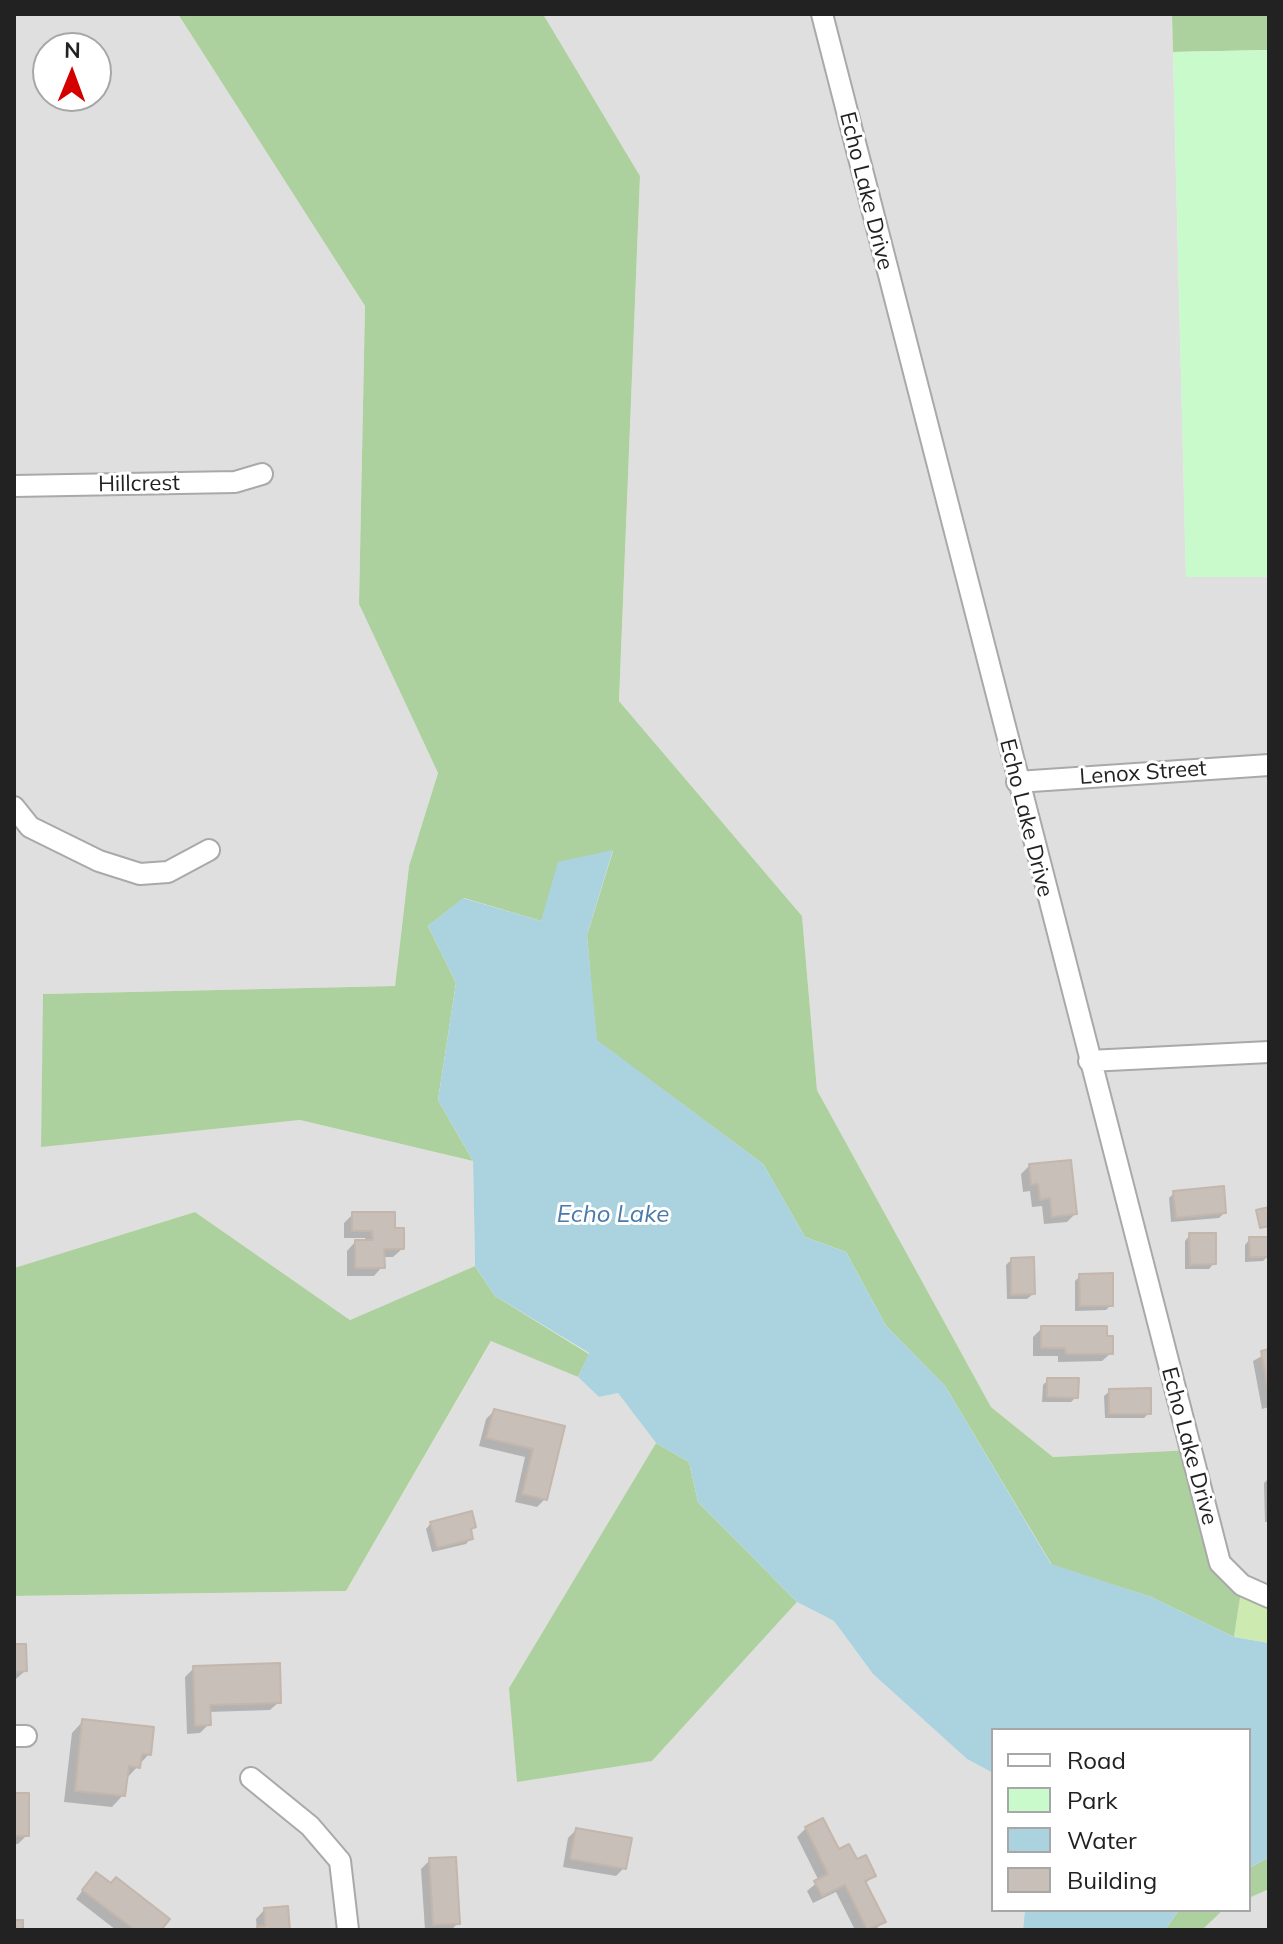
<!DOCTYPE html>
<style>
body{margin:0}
#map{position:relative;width:1283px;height:1944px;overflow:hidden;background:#f2efe9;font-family:Mulish,sans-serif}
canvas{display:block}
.frame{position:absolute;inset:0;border:16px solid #222;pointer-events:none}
.legend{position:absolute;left:991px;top:1728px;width:260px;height:184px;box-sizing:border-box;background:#fff;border:2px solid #a7a7a7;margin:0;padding:10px 14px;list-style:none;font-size:24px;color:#222}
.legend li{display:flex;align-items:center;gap:16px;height:40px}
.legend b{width:40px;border:2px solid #a7a7a7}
.north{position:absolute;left:32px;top:32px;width:80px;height:80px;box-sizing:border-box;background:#fff;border:2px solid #a7a7a7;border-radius:50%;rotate:1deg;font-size:22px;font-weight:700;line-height:32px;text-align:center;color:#222}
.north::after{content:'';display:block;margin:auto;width:28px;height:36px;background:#d40000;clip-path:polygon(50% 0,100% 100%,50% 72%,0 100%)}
</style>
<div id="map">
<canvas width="1283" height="1944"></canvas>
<div class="frame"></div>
<ul class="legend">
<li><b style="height:10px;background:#fff"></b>Road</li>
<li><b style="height:22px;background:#c8facc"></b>Park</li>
<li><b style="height:22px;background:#aad3df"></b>Water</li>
<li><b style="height:22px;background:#c7bfb8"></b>Building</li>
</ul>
<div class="north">N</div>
</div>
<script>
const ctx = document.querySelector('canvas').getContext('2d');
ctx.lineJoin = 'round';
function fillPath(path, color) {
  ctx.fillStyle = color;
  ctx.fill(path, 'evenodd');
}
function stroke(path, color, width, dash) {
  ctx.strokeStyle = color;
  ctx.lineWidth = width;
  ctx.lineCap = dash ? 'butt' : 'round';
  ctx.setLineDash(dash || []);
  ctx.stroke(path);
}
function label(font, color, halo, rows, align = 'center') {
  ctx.font = font + ' Mulish,sans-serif';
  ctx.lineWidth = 6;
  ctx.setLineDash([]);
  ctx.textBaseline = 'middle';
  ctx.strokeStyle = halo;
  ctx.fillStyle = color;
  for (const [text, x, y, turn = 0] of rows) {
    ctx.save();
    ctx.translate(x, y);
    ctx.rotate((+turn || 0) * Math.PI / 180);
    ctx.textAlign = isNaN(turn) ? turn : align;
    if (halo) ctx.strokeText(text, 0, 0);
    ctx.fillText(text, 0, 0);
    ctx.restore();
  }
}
const residential = new Path2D(`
 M14,14H178L365,306L359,604L438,773L409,866L395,986L44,994L41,1146L300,1120L473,1161L475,1266L350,1320L195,1212L14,1268ZM48,48H96V96H48Z
 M543,14H1172L1186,576L1269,577V1597L1220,1563L1190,1450L1053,1457L991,1407L817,1090L802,916L619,701L640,176Z
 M492,1340L578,1377L599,1397L618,1393L656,1443L509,1688L652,1761L797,1602L834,1621L873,1674L967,1759L993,1773V1910H1025L1023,1930H14V1596L346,1591Z
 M1269,1889V1930H1202L1223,1910H1249V1898Z`);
const grass = new Path2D(`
 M1242,1585L1269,1597V1643L1234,1637Z`);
const forest = new Path2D(`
 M178,14H543L640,176L619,701L802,916L817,1090L991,1407L1053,1457L1190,1450L1220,1563L1242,1585L1234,1637L1151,1597L1052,1565L945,1386L886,1326L846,1252L805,1237L763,1164L596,1040L587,935L613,851L541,921L464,898L428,926L456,983L438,1100L473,1161L300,1120L41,1147L43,994L395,986L409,866L438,773L359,604L365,306Z
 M1172,14H1269V50L1173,52Z
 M195,1212L350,1320L475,1266L495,1296L589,1354L578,1377L491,1341L346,1591L14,1596V1268Z
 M656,1443L689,1462L698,1502L797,1602L652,1761L517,1782L509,1688Z
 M1269,1857V1889L1249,1898V1868Z
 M1179,1910H1223L1202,1930H1165Z`);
const park = new Path2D(`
 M1269,50V577H1186L1173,52Z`);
const water = new Path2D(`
 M613,850L587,935L597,1040L763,1164L805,1237L846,1252L886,1326L945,1386L1051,1564L1151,1597L1234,1637L1269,1643V1857L1249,1868V1730H993V1773L967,1759L873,1674L834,1621L797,1602L698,1502L689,1462L656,1443L618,1393L599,1397L578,1377L589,1353L495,1296L475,1266L473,1161L438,1100L456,983L428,926L463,898L541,921L558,862Z
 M1025,1910H1179L1165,1930H1023Z`);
const shadow = new Path2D(`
 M1030,1165L1075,1214L1067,1222L1044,1224L1042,1206L1032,1207L1030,1191L1023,1192L1021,1174Z
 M1174,1193L1224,1213L1219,1218L1171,1222L1169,1198Z
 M353,1214L393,1230L402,1249L393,1257H382V1267L374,1276H347V1251L355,1242H365V1238H344V1223Z
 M1190,1235L1214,1263L1209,1269H1185V1241Z
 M1250,1239L1268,1256L1263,1261L1245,1262V1245Z
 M1011,1260L1033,1294L1027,1299H1007L1006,1265Z
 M1080,1276L1111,1305L1106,1310L1075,1311V1281Z
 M1042,1328L1111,1353L1102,1361L1058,1362V1356H1033V1337Z
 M1269,1352V1407L1262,1409L1253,1361Z
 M1048,1380L1076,1397L1071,1402H1042L1043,1385Z
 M1110,1391L1149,1413L1144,1418H1105L1104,1396Z
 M494,1411L562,1427L545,1499L537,1507L515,1502L525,1457L479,1446L486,1419Z
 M1269,1478V1522H1265L1264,1483Z
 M431,1523L473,1527L469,1531L471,1538L466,1544L432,1552L426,1529Z
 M14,1646L25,1671L16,1679H14Z
 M194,1668L279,1702L270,1710L208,1712V1725L200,1733L187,1734L185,1677Z
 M83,1721L149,1754L127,1778L123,1795L112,1807L64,1802L72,1733Z
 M14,1795L27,1835L18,1844H14Z
 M806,1828L874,1875L865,1884L883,1922L875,1930H855L836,1892L813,1903L807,1891L819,1881L797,1837Z
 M576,1830L624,1868L616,1876L563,1867L568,1838Z
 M430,1860L458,1923L451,1930H425L421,1869Z
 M88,1883L158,1930H116L76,1899Z
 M264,1910L288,1930H257L256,1919Z`);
const building = new Path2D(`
 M1071,1160L1077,1214L1052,1217L1050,1198L1040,1200L1038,1184L1031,1185L1029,1164Z
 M1224,1186L1226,1213L1176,1218L1173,1191Z
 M1269,1207V1226L1260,1228L1256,1210Z
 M352,1212H395V1228H404V1249H384L385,1268H355V1240H373L372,1231H352Z
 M1189,1233H1216V1264L1190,1265Z
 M1249,1237H1269V1257H1250Z
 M1034,1257L1035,1294L1011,1295V1258Z
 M1113,1273V1306H1080L1079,1274Z
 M1041,1326H1107V1336H1113V1354H1066L1065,1348H1041Z
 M1269,1349V1395L1261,1351Z
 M1047,1378H1079L1078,1398L1047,1397Z
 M1151,1388V1414H1109V1389Z
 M494,1409L565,1426L547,1500L522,1494L533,1449L486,1438Z
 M472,1511L476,1527L471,1529L473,1539L437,1548L430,1522Z
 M14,1644H26L27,1671L14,1672Z
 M280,1663L281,1703L210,1705L211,1725L195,1726L193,1666Z
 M82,1719L154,1727L151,1755L142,1754L140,1768L129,1766L125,1796L75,1791Z
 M14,1793H29V1836H14Z
 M823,1818L839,1849L849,1844L857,1859L866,1855L876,1876L865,1881L886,1922L867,1930L845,1885L822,1896L814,1881L828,1874L805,1827Z
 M576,1828L632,1838L626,1869L570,1859Z
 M456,1857L460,1924L433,1925L429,1858Z
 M96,1872L111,1883L116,1877L170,1919L161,1930H130L132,1928L82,1890Z
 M288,1906L290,1930H258L257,1926H265L264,1908Z
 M14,1920H23V1930H14Z`);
const minor = new Path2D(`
 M822,14L1220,1563L1242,1585L1269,1597
 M14,486L235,482L262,474
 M1017,782L1269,765
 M14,807L30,827L99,861L140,874L168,872L209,850
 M1089,1061L1269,1052
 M14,1736H26
 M251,1778L310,1826L340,1861L348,1930`);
const streetNames = [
 ["Echo Lake Drive",866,191,76],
 ["Hillcrest",139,484,-1],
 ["Lenox Street",1143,773,-4],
 ["Echo Lake Drive",1026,818,76],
 ["Echo Lake Drive",1189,1446,75]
];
const waterNames = [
 ["Echo Lake",613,1215]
];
fillPath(residential, '#e0dfdf');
fillPath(grass, '#cdebb0');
fillPath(forest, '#add19e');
fillPath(park, '#c8facc');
fillPath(water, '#aad3df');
fillPath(shadow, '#0003');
fillPath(building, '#c7bfb8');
stroke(building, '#c4b6ab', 2);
stroke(minor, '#a9a9a9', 24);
stroke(minor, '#fff', 20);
label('22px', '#222', '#fff', streetNames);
label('italic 24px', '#4a7aab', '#fff', waterNames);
</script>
